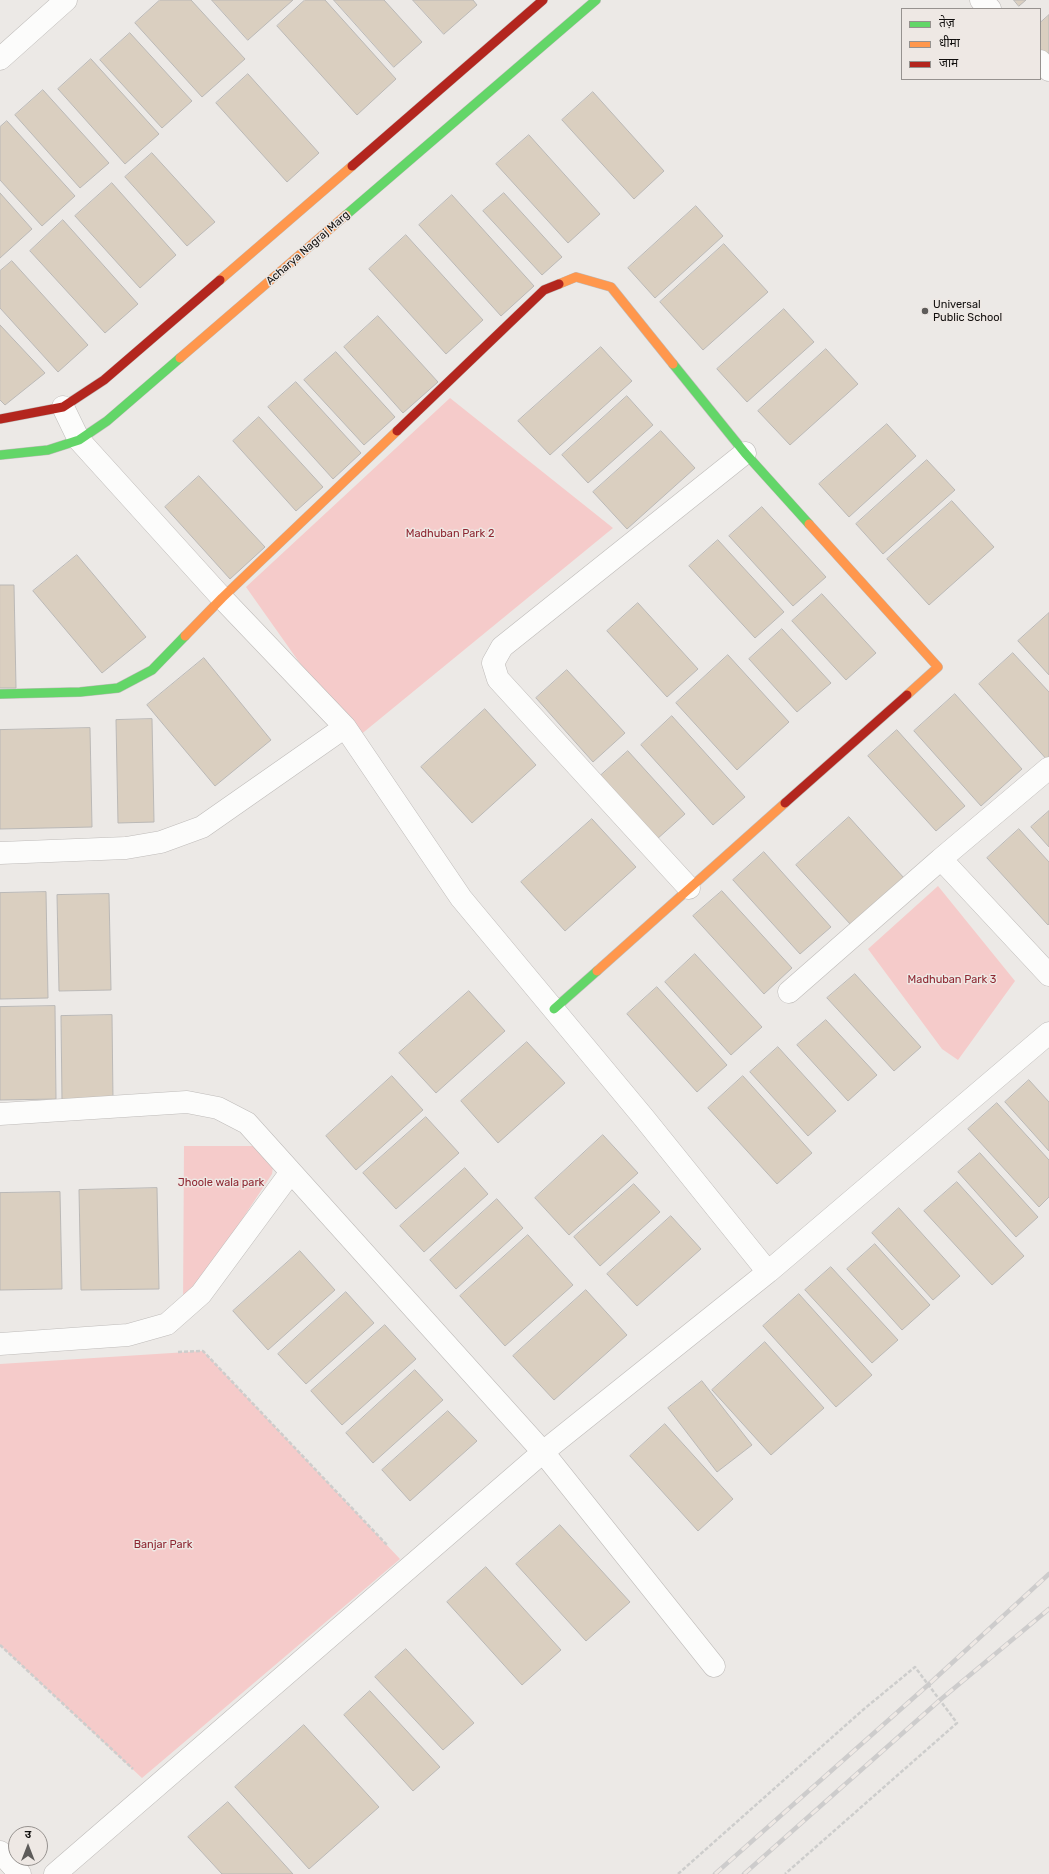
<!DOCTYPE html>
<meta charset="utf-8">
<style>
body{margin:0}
#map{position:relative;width:1049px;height:1874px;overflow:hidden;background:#ece9e6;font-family:Rubik,"Noto Sans Devanagari",sans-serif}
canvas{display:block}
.legend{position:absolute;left:901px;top:8px;width:140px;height:72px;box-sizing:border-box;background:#eee8e4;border:1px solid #96928f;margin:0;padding:5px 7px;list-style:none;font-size:12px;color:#12100f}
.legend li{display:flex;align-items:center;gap:8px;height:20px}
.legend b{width:20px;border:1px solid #96928f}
.north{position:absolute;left:8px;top:1826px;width:40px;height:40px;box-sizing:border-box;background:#eee8e4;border:1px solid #96928f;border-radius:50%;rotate:0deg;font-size:11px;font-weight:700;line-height:16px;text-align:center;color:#12100f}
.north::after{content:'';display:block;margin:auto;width:14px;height:18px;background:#5e5c5a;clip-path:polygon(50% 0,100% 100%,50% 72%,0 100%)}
</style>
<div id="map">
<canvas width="1049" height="1874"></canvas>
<ul class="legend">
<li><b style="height:5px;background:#63d668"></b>तेज़</li>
<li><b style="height:5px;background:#ff974d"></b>धीमा</li>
<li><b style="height:5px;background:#b3261e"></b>जाम</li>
</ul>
<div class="north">उ</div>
</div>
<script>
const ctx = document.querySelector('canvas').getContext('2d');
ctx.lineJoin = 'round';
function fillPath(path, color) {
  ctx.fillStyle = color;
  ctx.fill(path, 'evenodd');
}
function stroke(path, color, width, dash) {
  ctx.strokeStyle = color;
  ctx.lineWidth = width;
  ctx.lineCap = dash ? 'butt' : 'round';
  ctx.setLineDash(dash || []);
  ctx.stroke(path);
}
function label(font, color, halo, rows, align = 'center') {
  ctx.font = font + ' Rubik,sans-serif';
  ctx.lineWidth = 3;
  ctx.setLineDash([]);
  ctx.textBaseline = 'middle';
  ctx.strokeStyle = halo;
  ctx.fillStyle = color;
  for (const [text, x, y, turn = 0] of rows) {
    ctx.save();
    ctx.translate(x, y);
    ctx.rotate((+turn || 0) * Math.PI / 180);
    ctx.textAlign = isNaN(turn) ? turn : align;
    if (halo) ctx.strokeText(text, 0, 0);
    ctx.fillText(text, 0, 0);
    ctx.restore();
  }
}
const green = new Path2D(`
 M450,398L613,528L359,736L304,669L246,587Z
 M938,886L1015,981L958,1060L942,1049L868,949Z
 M184,1146H276L272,1174L183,1309Z
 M203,1351L400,1559L142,1778L0,1645V1364Z`);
const building = new Path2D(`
 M160,0H191L245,59L202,97L135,23Z
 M212,0H293L248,40Z
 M305,0H325L396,79L357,115L277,26Z
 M334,0H384L422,42L394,67Z
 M413,0H473L477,5L444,34Z
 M1014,0H1026L1019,6Z
 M1049,15V62L1040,52V23Z
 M130,33L192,101L162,128L100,60Z
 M91,59L159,134L125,164L58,89Z
 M248,74L319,153L287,182L216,103Z
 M43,90L109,163L80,188L15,115Z
 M593,92L664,171L634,199L562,120Z
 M7,121L75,196L42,226L0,180V127Z
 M529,135L600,214L568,243L496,164Z
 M152,153L215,222L187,246L125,177Z
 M112,183L176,255L140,288L75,216Z
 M0,193L32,229L0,258Z
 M504,193L562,257L542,275L483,211Z
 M452,195L534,286L501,316L419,225Z
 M696,206L723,236L655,298L628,268Z
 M63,220L138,304L105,333L30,251Z
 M406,235L483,320L446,354L369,269Z
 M724,244L768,292L703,350L660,302Z
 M12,261L88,345L58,372L0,308V271Z
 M784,309L814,342L747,402L717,369Z
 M378,316L438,382L403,413L344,347Z
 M0,325L45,373L5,405L0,400Z
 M601,347L632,381L550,455L518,421Z
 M826,349L858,384L790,445L758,411Z
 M336,352L395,417L364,445L304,380Z
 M296,382L361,453L333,479L268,407Z
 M627,396L653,425L588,483L562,455Z
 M259,417L323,487L296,511L233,441Z
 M887,424L916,456L849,517L819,484Z
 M661,431L695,468L627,529L593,492Z
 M927,460L955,490L883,554L856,524Z
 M199,476L265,547L230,579L165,507Z
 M952,501L994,547L929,605L887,559Z
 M762,507L826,577L793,606L729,536Z
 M718,540L784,612L755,638L689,566Z
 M77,555L146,637L102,673L33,591Z
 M0,585H14L16,688H0Z
 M822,594L876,653L846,680L792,621Z
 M638,603L698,669L667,697L607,631Z
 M1049,613V675L1018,641Z
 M782,629L831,683L797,712L749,659Z
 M1013,653L1049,692V762L979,684Z
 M728,655L789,722L737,770L676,703Z
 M204,658L271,740L215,786L147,705Z
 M567,670L625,733L593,762L536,698Z
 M955,694L1022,769L981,806L914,731Z
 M485,709L536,765L472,823L421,767Z
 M672,716L745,797L713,825L641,745Z
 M152,719L154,822L118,823L116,720Z
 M90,728L92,827L0,829V730Z
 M897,730L965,806L936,831L868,756Z
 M628,751L685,814L656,840L599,777Z
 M1049,811V847L1031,827Z
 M849,817L904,878L851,925L796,865Z
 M592,819L636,867L565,931L521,882Z
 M1019,829L1049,862V924L1048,925L987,858Z
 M764,852L831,927L800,954L733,880Z
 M722,891L792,968L764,994L693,916Z
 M46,892L48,998L0,999V893Z
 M109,894L111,990L59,991L57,895Z
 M695,954L762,1027L731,1055L665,982Z
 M855,974L921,1047L894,1071L827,998Z
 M657,987L727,1065L697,1092L627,1014Z
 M469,991L505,1031L436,1093L399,1053Z
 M55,1006L56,1099L0,1100V1007Z
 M112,1015L113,1100L62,1101L61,1016Z
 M826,1020L877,1075L848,1101L797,1045Z
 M527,1042L565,1083L498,1143L461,1101Z
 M778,1047L836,1111L808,1136L750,1072Z
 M392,1076L423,1110L356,1170L326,1136Z
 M743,1076L812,1153L777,1184L708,1108Z
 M1029,1080L1049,1102V1151L1005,1102Z
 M997,1103L1049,1160V1197L1039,1207L968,1129Z
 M426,1117L459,1153L396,1209L363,1173Z
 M603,1135L638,1173L569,1235L535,1198Z
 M980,1153L1038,1217L1016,1237L958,1172Z
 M465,1168L488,1194L424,1252L400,1226Z
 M957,1182L1024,1256L992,1285L924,1211Z
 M634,1184L660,1212L600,1266L574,1237Z
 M157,1188L159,1289L81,1290L79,1190Z
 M60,1192L62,1289L0,1290V1193Z
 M497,1199L523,1228L456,1289L430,1260Z
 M899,1208L960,1276L933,1300L872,1233Z
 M671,1216L701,1249L637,1306L607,1274Z
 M528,1235L573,1285L505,1346L460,1296Z
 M875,1244L930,1305L902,1330L847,1269Z
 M300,1251L335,1290L268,1350L233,1311Z
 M831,1267L898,1340L872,1363L805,1290Z
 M586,1290L627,1335L554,1400L513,1356Z
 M346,1292L374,1323L306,1384L278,1354Z
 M799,1294L872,1375L836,1407L763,1326Z
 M385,1325L416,1359L342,1425L311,1391Z
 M765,1342L824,1408L771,1455L712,1390Z
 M415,1370L443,1400L373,1463L346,1433Z
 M702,1381L752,1445L717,1472L668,1408Z
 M448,1411L477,1441L410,1501L382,1470Z
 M665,1424L733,1499L698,1531L630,1456Z
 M560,1525L630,1602L586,1641L516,1564Z
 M486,1567L561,1650L522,1685L447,1602Z
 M406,1649L474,1723L443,1750L375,1677Z
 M370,1691L440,1767L413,1791L344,1715Z
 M304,1725L379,1807L309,1869L235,1787Z
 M228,1802L293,1874H222L188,1837Z`);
const path = new Path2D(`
 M178,1352L203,1351L388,1546
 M0,1645L133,1769
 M678,1874L864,1709L915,1667L957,1723L785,1874`);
const street = new Path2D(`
 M981,0L990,9
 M0,59L66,0
 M1040,61L1049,70
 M63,407L79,440L222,598L345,727L461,898L644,1118L768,1272L1049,1033
 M1049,768L941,859L1049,975
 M0,853L126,848L161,842L202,827L345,727
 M689,888L498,679L493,663L502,647L745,453
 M789,992L941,859
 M0,1114L187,1102L218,1108L247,1123L543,1452L714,1666
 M0,1344L128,1335L167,1324L201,1294L291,1172
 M0,1852L20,1874
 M55,1874L543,1452L768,1272`);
const fast = new Path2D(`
 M346,215L596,0
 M673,364L745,453L809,524
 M0,455L48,450L79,440L107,421L180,358
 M0,694L80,692L118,688L152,670L185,636
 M554,1009L597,971`);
const slow = new Path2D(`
 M220,280L352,166
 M559,284L576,277L611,287L673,364
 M180,358L346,215
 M809,524L938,667L907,695
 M185,636L222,598L397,431
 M597,971L785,803`);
const jam = new Path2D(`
 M352,166L543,0
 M0,419L63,407L104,380L220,280
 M397,431L544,290L559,284
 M785,803L907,695`);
const rail = new Path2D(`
 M715,1874L928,1685L1049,1574
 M744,1874L940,1700L1049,1609`);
const markers = [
 [925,311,4,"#5e5c5a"]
];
const streetNames = [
 ["Acharya Nagraj Marg",308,248,-41]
];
const poiNames = [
 ["Universal",933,305],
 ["Public School",933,318]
];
const parkNames = [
 ["Madhuban Park 2",450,534],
 ["Madhuban Park 3",952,980],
 ["Jhoole wala park",221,1183],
 ["Banjar Park",163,1545]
];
fillPath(green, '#f5cbca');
fillPath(building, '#dacfc0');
stroke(building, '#bab8b6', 1);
stroke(street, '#bebbb9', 23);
stroke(fast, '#bebbb9', 10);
stroke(slow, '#bebbb9', 10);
stroke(jam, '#bebbb9', 10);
stroke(path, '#cdcdcc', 2.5, [4, 2]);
stroke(street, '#fcfcfb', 22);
stroke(fast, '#63d668', 9);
stroke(slow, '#ff974d', 9);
stroke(jam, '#b3261e', 9);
stroke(rail, '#cdcccc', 4.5);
stroke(rail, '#eee8e4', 3, [9]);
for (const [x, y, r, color] of markers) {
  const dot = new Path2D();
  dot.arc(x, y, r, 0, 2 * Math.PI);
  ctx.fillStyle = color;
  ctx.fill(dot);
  stroke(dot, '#eee8e4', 1.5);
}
label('11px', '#12100f', '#eee8e4', streetNames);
label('11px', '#12100f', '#eee8e4', poiNames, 'left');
label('11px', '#8e2732', '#eee8e4', parkNames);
</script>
